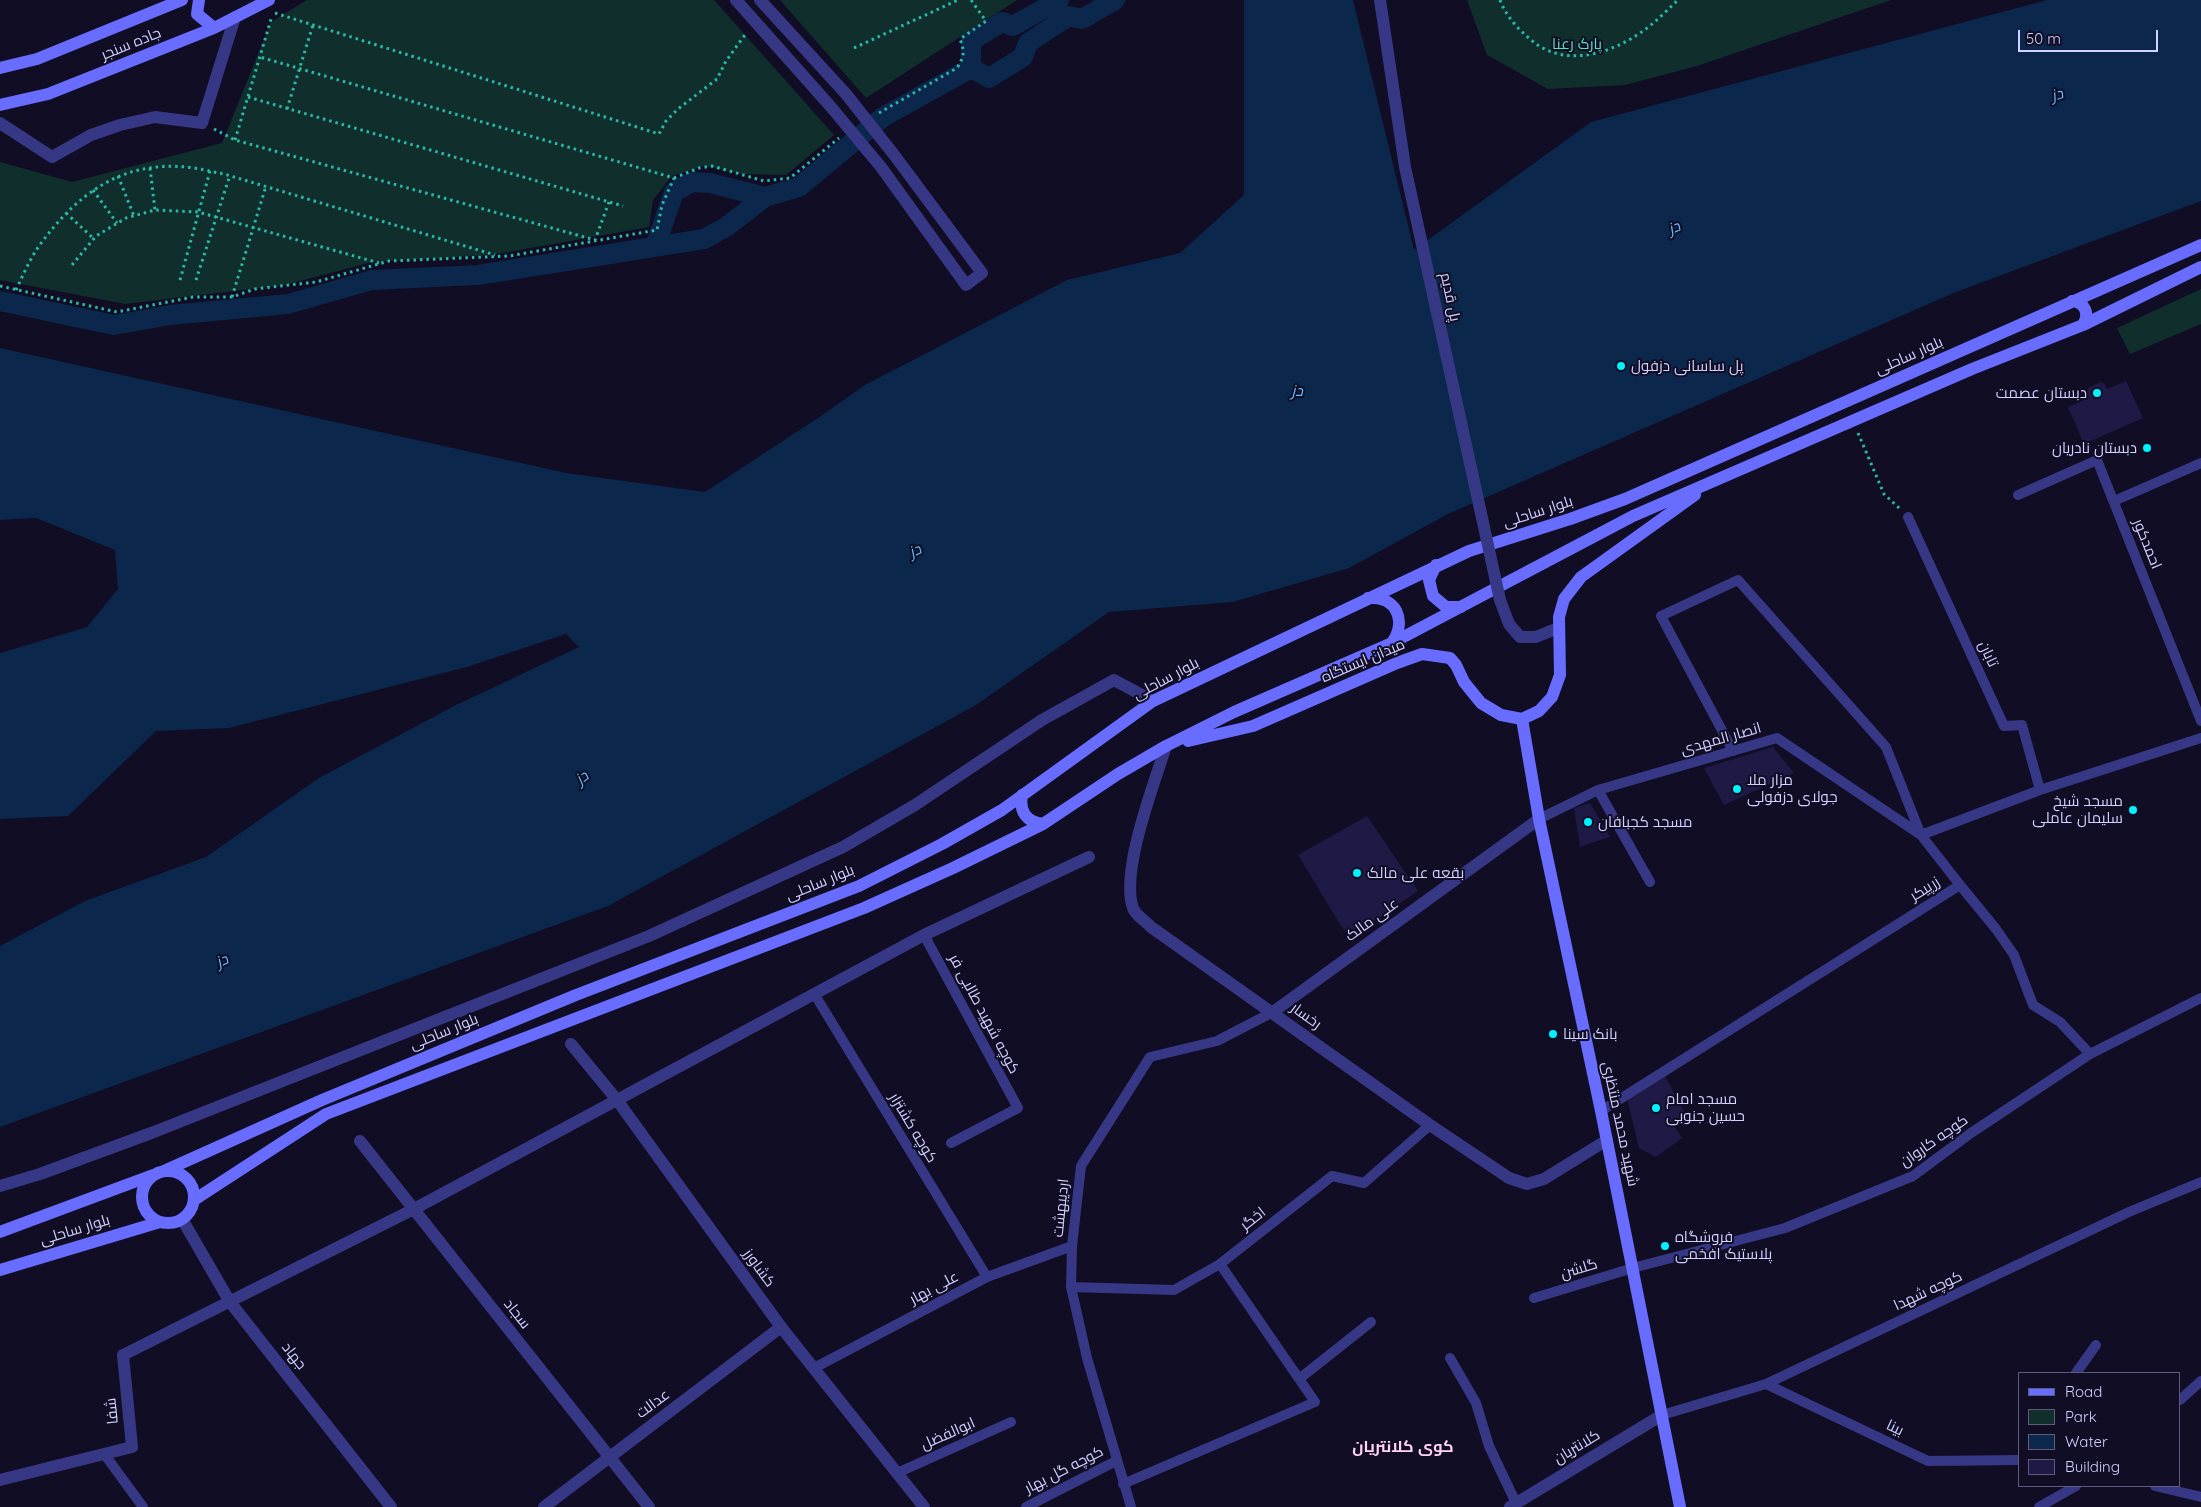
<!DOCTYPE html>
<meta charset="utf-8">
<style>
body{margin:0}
#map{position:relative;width:2201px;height:1507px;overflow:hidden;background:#100d25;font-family:Quicksand,sans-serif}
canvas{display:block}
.legend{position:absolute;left:2018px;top:1372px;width:162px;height:115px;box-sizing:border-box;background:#100d25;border:1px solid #5e5b7c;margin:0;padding:6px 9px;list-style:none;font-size:15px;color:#d3d1ff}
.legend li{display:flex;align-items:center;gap:10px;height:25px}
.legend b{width:25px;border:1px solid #5e5b7c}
.scale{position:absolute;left:2018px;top:30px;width:140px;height:22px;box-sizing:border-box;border:2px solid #d3d1ff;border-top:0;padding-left:6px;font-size:15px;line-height:18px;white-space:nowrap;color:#d3d1ff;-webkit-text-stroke:4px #100d25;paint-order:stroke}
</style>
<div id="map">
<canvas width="2201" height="1507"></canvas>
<ul class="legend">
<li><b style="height:6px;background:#686dff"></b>Road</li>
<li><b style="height:14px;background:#102f2c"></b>Park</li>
<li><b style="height:14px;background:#0b274b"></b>Water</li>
<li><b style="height:14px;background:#1f1946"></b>Building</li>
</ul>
<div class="scale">50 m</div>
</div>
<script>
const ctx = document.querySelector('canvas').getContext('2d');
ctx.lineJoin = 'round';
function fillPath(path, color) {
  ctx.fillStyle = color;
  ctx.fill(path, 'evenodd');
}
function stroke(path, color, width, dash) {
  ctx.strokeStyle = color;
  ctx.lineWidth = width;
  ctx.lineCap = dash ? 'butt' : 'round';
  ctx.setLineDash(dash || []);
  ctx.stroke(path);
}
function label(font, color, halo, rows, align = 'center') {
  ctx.font = font + ' Quicksand,Cairo,sans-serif';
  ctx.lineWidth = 4;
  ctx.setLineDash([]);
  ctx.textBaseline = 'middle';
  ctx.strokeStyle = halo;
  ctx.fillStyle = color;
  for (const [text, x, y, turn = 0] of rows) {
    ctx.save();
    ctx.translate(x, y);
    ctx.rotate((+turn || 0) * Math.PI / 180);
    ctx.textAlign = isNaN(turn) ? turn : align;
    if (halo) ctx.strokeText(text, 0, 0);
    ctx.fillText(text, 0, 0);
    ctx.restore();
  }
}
const green = new Path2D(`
 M307,0H714L834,135L786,175L741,174L704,166L672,176L653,200L649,227L491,255L372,262L285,285L125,304L0,280V162L72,182L222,143L271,22Z
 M780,0H1017L866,98Z
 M1467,0H1891L1697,66L1625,85L1548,89L1487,55Z
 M2201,289V324L2130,354L2117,328Z`);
const water = new Path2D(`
 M1244,0H1353L1414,250L1591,122L2047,0H2201V201L1956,292L1448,514L1349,568L1233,602L1109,612L976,705L608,906L0,1127V946L85,901L206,857L319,778L454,706L579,647L566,634L467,667L229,728L156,731L68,816L0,819V653L87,627L118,589L115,550L36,518L0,520V348L566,473L705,492L818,418L865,385L1067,280L1180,253L1244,195Z`);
const canal = new Path2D(`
 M971,68V41L1002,22L1013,26L1059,0
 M655,247L674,192L692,182L710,183L765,197
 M0,301L114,325L170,315L288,304L372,280L478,275L704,239L726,227L765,197L799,187L883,117L971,68L989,78L1023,57L1028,43L1069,16L1082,19L1115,0`);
const building = new Path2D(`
 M2126,381L2143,418L2084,444L2068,407L2089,398L2086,393L2088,388L2100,382L2105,384L2107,389Z
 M1773,747L1794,773L1724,805L1704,768Z
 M1590,803L1610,837L1580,847L1574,808Z
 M1367,816L1418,891L1357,933L1343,929L1298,855Z
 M1664,1074L1687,1117L1674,1126L1682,1138L1656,1157L1639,1148L1627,1098Z`);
const path = new Path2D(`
 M1500,0C1506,16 1517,28 1530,39C1562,68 1608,55 1640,33C1654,24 1666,11 1678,0
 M275,13L659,134L666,121L678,109L717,79L726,61L747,32
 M854,48L958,0
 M248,97L623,206
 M287,109L313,25
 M879,113L957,68C964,57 965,52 960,39L986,21L971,0
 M214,129L235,140L595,240L609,202
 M235,140L272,16
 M150,168L155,210
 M118,176L134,216
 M674,178L699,168L712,166L764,181L790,178L839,138
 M93,190L117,223
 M66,213L94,239
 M72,265L96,236L126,218L155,210L198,212L379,263
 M180,280L210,171
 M196,280L230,175
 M0,286L117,312L193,297H232L255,289L316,282L389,261L509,256L657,230L662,205L674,178L260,57
 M16,290C23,275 30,259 39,246C76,195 120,161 186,167C199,168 212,172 224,174L495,255
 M232,297L266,186
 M1858,433L1884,494L1899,508`);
const service = new Path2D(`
 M2018,495L2097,460L2201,721
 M2114,501L2201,463
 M1908,517L2004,726L2022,725L2040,790
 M1733,751L1661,616L1738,580L1886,747L1921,835
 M1598,790L1650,882
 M1539,819L1598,790L1777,738L1921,835
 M1960,885L1996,929L2014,955L2033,1005L2060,1022L2090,1054
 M924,935L1018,1108L951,1143
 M815,995L987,1277
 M1601,1111L1960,885L1921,835L2040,790L2201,738
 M1071,1287L1174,1290L1220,1264L1332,1176L1364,1183L1430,1125
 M1534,1298L1633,1268L1785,1228L1913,1176L1971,1133L2090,1054L2201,998
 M1450,1358L1476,1403L1489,1446L1516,1503
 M814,1368L987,1277L1072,1246
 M2076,1373L2096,1345
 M1299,1379L1371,1322
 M1766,1384L1928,1461L2020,1460
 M2180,1400L2201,1381
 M1662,1415L1766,1384L2129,1212L2201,1182
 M105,1455L143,1507
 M897,1473L1011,1422
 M1123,1484L1315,1402L1220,1264
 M2155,1486L2201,1497
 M1026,1507L1116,1461
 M1131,1507L1087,1358L1071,1287L1072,1246L1081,1166L1150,1057L1217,1041L1273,1012
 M2039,1507L2076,1486`);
const pedestrian = new Path2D(`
 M1500,600L1509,624L1520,637H1536L1558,628`);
const minor = new Path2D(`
 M736,0L831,107L881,167L966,285L982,273L895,156L846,94L760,0
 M0,123L52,157L91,135L120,125L155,117L202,123L235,17
 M1166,746C1154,784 1120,872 1133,908C1135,915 1146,921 1151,927L1430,1125L1509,1178L1527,1184L1544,1179L1607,1140
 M1273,1012L1539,819
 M360,1141L649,1507
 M0,1186L40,1174L154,1132L649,936L843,847L915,805L1042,720L1114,680L1153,701
 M0,1480L132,1447L123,1355L414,1209L924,935L1089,857
 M544,1507L781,1327
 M1510,1507L1662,1415`);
const tertiary = new Path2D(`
 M571,1044L617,1100L781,1327L924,1507
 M182,1219L230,1302L391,1507`);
const secondary = new Path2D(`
 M199,0L197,14L214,28
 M0,68L37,59L182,0
 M0,105L48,94L214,28L269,0
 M2072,301C2085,302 2090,314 2083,325
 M1436,565L1429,580L1433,596L1446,607H1461
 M1368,598C1397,596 1407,621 1392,643
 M1522,719L1539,819L1601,1111L1680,1507
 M1188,741L1253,726L1397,663L1422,654L1450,658L1456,665L1464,682L1481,703L1501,715L1522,719L1539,711L1552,697L1560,675L1559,617L1564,599L1581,577L1695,495
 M1022,795C1019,811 1026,822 1043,824
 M164,1171L322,1100L576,995L859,886L942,844L1002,810L1153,701L1469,551L1570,519L1625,499L2201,245
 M142 1197a26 26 0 1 1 52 0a26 26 0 1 1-52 0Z
 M194,1200L326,1114L864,908L953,868L1043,824L1118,774L1166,746L1234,712L1392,643L1633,516L1972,369L2083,325L2201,267
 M0,1232L153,1175
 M0,1270L160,1222`);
const pedestrianBridge = new Path2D(`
 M1380,0L1405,167L1500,600`);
const markers = [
 [1621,366,5,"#00f2fc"],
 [2097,393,5,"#00f2fc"],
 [2147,448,5,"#00f2fc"],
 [1737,789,5,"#00f2fc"],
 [2133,810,5,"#00f2fc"],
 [1588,822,5,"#00f2fc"],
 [1357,873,5,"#00f2fc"],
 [1553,1034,5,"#00f2fc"],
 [1656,1108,5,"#00f2fc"],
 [1665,1246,5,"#00f2fc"]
];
const streetNames = [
 ["جاده سنجر",131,44,-22],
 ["پل قدیم",1450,297,78],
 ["بلوار ساحلی",1909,356,-24],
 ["بلوار ساحلی",1538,512,-18],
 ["احمدکور",2147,544,68],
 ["تابان",1988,654,65],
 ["میدان ایستگاه",1363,661,-23],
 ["بلوار ساحلی",1166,679,-28],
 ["انصار المهدی",1721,739,-16],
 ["بلوار ساحلی",820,883,-22],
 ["زرپیکر",1925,889,-32],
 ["علی مالک",1372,920,-36],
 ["کوچه شهید طالبی فر",984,1014,62],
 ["رخسار",1306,1016,36],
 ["بلوار ساحلی",444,1032,-22],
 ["شهید محمد منتظری",1620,1124,78],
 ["کوچه کشتزار",913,1128,59],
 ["کوچه کاروان",1934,1141,-35],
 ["اردیبهشت",1061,1208,-84],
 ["اخگر",1253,1219,-38],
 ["بلوار ساحلی",75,1230,-17],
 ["کشاورز",759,1268,54],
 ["گلشن",1579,1269,-17],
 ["علی بهار",934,1288,-28],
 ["کوچه شهدا",1928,1291,-25],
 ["سجاد",517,1314,52],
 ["جهاد",294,1356,52],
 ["عدالت",653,1404,-37],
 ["شفا",112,1411,-96],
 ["بینا",1895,1428,25],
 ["ابوالفضل",948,1434,-24],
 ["کلانتریان",1577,1447,-31],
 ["کوچه گل بهار",1064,1470,-27]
];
const parkNames = [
 ["پارک رعنا",1577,44]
];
const poiNames = [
 ["پل ساسانی دزفول",1631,366],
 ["دبستان عصمت",2087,393,"right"],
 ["دبستان نادریان",2137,448,"right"],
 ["مزار ملا",1747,780],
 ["جولای دزفولی",1747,797],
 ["مسجد شیخ",2123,801,"right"],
 ["سلیمان عاملی",2123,818,"right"],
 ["مسجد کجبافان",1598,822],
 ["بقعه علی مالک",1367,873],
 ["بانک سینا",1563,1034],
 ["مسجد امام",1666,1099],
 ["حسین جنوبی",1666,1116],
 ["فروشگاه",1675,1237],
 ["پلاستیک افخمی",1675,1254]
];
const waterNames = [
 ["دز",2057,95,-17],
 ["دز",1674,228,-23],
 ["دز",1297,391],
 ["دز",915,551,-26],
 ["دز",582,778,-38],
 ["دز",222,961,-26]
];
const neighbourhoodNames = [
 ["کوی کلانتریان",1403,1447]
];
fillPath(green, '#102f2c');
fillPath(water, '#0b274b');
stroke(canal, '#0b274b', 20);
fillPath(building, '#1f1946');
stroke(path, '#2abaa9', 3, [2.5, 4]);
stroke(service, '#373885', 10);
stroke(pedestrian, '#373885', 12);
stroke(minor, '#373885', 12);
stroke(tertiary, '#373885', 12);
stroke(secondary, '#686dff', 12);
stroke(pedestrianBridge, '#373885', 12);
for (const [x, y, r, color] of markers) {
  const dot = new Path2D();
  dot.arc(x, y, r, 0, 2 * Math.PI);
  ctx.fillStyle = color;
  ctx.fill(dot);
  stroke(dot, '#100d25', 2);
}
label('15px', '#d3d1ff', '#100d25', streetNames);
label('15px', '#58e4b9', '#100d25', parkNames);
label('15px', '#d3d1ff', '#100d25', poiNames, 'left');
label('italic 16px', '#5fbeff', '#100d25', waterNames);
label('bold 16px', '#ffd3f2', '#100d25', neighbourhoodNames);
</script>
